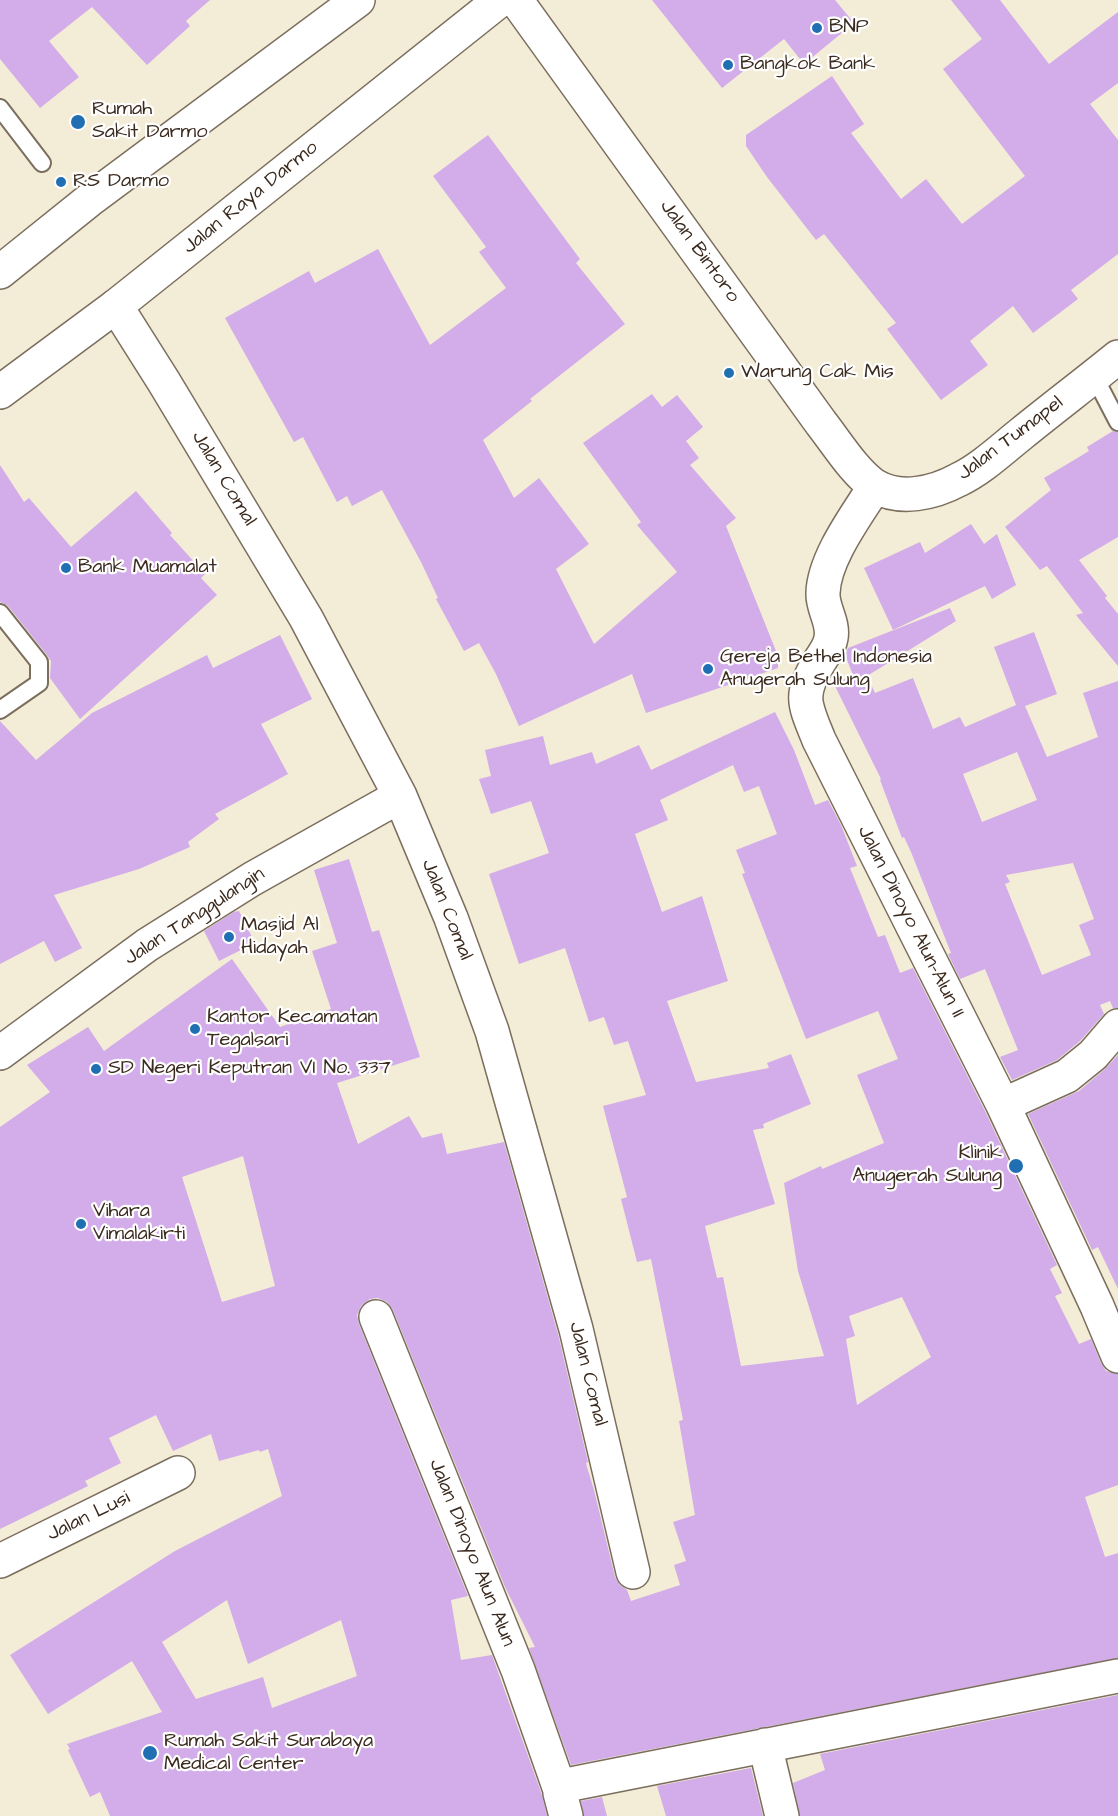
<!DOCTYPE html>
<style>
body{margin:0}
canvas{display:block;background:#f3ecd6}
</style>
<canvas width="1118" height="1816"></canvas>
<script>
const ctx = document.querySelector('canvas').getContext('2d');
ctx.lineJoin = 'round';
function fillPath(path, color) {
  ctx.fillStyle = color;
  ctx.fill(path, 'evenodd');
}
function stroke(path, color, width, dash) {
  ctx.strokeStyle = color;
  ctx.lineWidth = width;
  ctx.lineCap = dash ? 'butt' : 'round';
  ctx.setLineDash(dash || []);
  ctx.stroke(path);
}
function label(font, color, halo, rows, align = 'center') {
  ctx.font = font + ' "Architects Daughter",sans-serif';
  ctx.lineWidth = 4.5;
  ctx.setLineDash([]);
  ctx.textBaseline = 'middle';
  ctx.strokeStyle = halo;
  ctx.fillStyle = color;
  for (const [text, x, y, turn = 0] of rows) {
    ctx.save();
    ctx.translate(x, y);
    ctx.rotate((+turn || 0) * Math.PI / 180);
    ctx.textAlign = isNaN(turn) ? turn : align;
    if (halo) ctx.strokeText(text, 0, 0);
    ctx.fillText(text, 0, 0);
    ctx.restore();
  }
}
const building = new Path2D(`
 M0,0H210L186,21L190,26L147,65L92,7L49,41L79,77L40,108L0,59Z
 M652,0H835L854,23L804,64L784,39L722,88Z
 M951,0H1000L1049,64L1118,12V83L1090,104L1118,140V254L1071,290L1078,299L1033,333L1013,306L970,341L988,365L941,400L887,329L896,323L824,234L816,240L767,177L746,146V135L832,76L864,124L851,133L901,199L926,179L962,224L1025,176L943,69L982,39Z
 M488,135L580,259L576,263L625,324L530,399L532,401L483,440L514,498L539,478L589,544L556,569L594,644L677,572L637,525L641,522L583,443L652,394L662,407L677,395L703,427L686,441L699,458L690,465L736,518L726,526L778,656V668L646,713L632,674L519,726L496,674L479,643L464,651L436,599L438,598L421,562L382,490L352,506L347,496L337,502L303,437L294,442L225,318L309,271L315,283L378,249L430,345L506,288L479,252L486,247L433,176Z
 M1113,431L1118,432V537L1079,560L1107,596L1105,598L1118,614V666L1076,615L1083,613L1047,566L1040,570L1005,527L1051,490L1044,478L1089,451L1087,447Z
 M0,465L24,502L29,498L71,547L136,491L172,533L170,535L205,574L201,578L217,595L80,719L50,678L51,661L47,655L8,606L0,602Z
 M971,524L984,544L997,534L1016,585L992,599L985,586L893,630L864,568L920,542L925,553Z
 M950,608L956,621L867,676L875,693L913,678L933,729L960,717L965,727L1016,705L994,647L1034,632L1057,694L1025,706L1047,757L1098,737L1083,693L1118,681V1008H1113L1110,1001L1100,1005L1104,1014L1080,1041L1057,1060L1012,1080L1000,1057L1018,1050L985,969L960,979L948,954L951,953L911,852L904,837L902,838L880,780L881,779L834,684L853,675L845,655L848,648ZM1017,752L1037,800L982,822L963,774ZM1073,863L1094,919L1079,925L1091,955L1042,975L1005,884L1010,882L1006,875Z
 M280,635L312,699L261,724L288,774L215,814L219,819L188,842L190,847L139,869L54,895L82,948L55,962L44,941L0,964V721L36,760L92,713L207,655L213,668Z
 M775,712L794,750L815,805L828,800L841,825L857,866L850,868L878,937L885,935L900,973L913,968L986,1113L1057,1265L1050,1269L1062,1293L1055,1296L1079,1344L1091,1339L1101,1363L1106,1371L1118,1374V1485L1085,1497L1105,1557L1118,1553V1658L571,1765L529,1648L535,1647L505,1587L393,1310L387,1302L378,1298L370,1299L361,1306L357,1315L359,1324L468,1596L451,1600L461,1660L492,1655L542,1795L547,1816H110L100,1792L90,1797L68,1750L70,1749L67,1744L162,1712L132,1661L48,1714L10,1655L175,1551L282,1496L268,1449L260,1452L259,1450L219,1461L211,1434L173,1451L156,1415L109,1438L121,1463L85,1481L88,1486L0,1529V1127L50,1092L27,1065L88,1027L104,1051L232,959L280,1027L331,1009L312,951L337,943L314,870L349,859L372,932L379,930L420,1057L337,1083L358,1144L409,1116L422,1138L442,1133L447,1154L504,1142L558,1334L588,1462L586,1463L587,1467L594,1490L615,1577L620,1585L627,1590L631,1601L680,1585L674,1565L686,1561L673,1522L695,1515L679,1421L683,1420L651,1259L637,1262L621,1199L627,1197L603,1106L646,1095L628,1041L614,1045L604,1017L589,1022L565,948L519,964L489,874L549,853L531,801L491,814L479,779L491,776L485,750L543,736L550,765L592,752L596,764L639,745L651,770ZM733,765L744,792L759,786L777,834L736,850L745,873L742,874L806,1039L878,1011L898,1059L857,1075L884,1143L822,1169L821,1166L784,1183L798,1271L824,1356L741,1366L723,1277L717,1278L705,1226L775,1204L753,1130L764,1128L763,1124L811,1104L791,1054L767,1063L769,1068L696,1082L667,1001L728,981L702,896L662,912L635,834L668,820L660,800ZM243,1156L275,1286L222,1302L182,1177ZM902,1297L931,1357L857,1405L846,1339L855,1336L849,1316ZM227,1600L248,1664L341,1620L357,1676L272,1708L263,1677L196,1699L162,1642Z
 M239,911L255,943L219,961L204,931L234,912Z
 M1118,1055V1289L1098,1247L1092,1250L1028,1114L1079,1091L1105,1069Z
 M1118,1695V1816H800L793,1783L825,1770L820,1754Z
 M751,1768L763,1816H666L657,1786Z
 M602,1797L607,1816H584L581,1801Z`);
const service = new Path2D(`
 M0,108L42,163
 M1094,376L1118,422
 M0,613L39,662V683L0,710`);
const minor = new Path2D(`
 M516,0L821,423C836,442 855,473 875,486C900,501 934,493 958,480C981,469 1001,450 1021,434C1053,408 1086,383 1118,357
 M116,306L164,382L306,618L400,796L451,918L492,1031L576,1329L633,1572
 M875,486C857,515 824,558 823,593C822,608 834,622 831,638C830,646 823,656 819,662C798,696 805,705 819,740L1003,1105L1097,1306L1118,1356
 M0,1053L147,945L252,879L400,796
 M1003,1105L1067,1076L1093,1055L1118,1026
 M376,1317L518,1670L560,1790
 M0,1561L178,1473
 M765,1745L782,1816
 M566,1816L560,1793L562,1787L566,1785L1118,1676`);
const primary = new Path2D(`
 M0,272L92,198L358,0
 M0,392L116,306L500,0`);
const markers = [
 [817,28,6,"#1f6fb2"],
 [728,65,6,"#1f6fb2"],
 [78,122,8,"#1f6fb2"],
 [61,182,6,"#1f6fb2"],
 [729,373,6,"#1f6fb2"],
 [66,568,6,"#1f6fb2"],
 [708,669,6,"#1f6fb2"],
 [229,937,6,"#1f6fb2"],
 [195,1029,6,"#1f6fb2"],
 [96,1069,6,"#1f6fb2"],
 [1016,1166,8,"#1f6fb2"],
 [81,1224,6,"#1f6fb2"],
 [150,1753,8,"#1f6fb2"]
];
const poiNames = [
 ["BNP",829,28],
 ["Bangkok Bank",740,65],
 ["Rumah",92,110],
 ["Sakit Darmo",92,133],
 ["RS Darmo",73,182],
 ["Warung Cak Mis",741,373],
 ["Bank Muamalat",78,568],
 ["Gereja Bethel Indonesia",720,658],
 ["Anugerah Sulung",720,681],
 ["Masjid Al",241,926],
 ["Hidayah",241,949],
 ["Kantor Kecamatan",207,1018],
 ["Tegalsari",207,1041],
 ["SD Negeri Keputran VI No. 337",108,1069],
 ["Klinik",1002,1154,"right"],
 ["Anugerah Sulung",1002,1177,"right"],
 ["Vihara",93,1212],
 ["Vimalakirti",93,1235],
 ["Rumah Sakit Surabaya",164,1742],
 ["Medical Center",164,1765]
];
const streetNames = [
 ["Jalan Raya Darmo",251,198,-39],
 ["Jalan Bintoro",699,252,54],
 ["Jalan Tumapel",1011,439,-37],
 ["Jalan Comal",223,479,59],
 ["Jalan Comal",446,910,68],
 ["Jalan Tanggulangin",195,917,-33],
 ["Jalan Dinoyo Alun-Alun II",910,922,63],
 ["Jalan Comal",587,1374,76],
 ["Jalan Lusi",89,1517,-26],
 ["Jalan Dinoyo Alun Alun",471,1553,68]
];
fillPath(building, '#d3acea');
stroke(service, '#7b6e5e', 20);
stroke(minor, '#7b6e5e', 36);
stroke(primary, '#7b6e5e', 36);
stroke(service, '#fff', 16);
stroke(minor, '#fff', 33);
stroke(primary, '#fff', 33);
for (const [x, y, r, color] of markers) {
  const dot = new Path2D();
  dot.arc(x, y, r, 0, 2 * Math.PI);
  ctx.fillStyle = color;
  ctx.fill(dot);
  stroke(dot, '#fff', 2);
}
label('20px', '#3b2a1e', '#fff', poiNames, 'left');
label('20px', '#3b2a1e', '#fff', streetNames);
</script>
